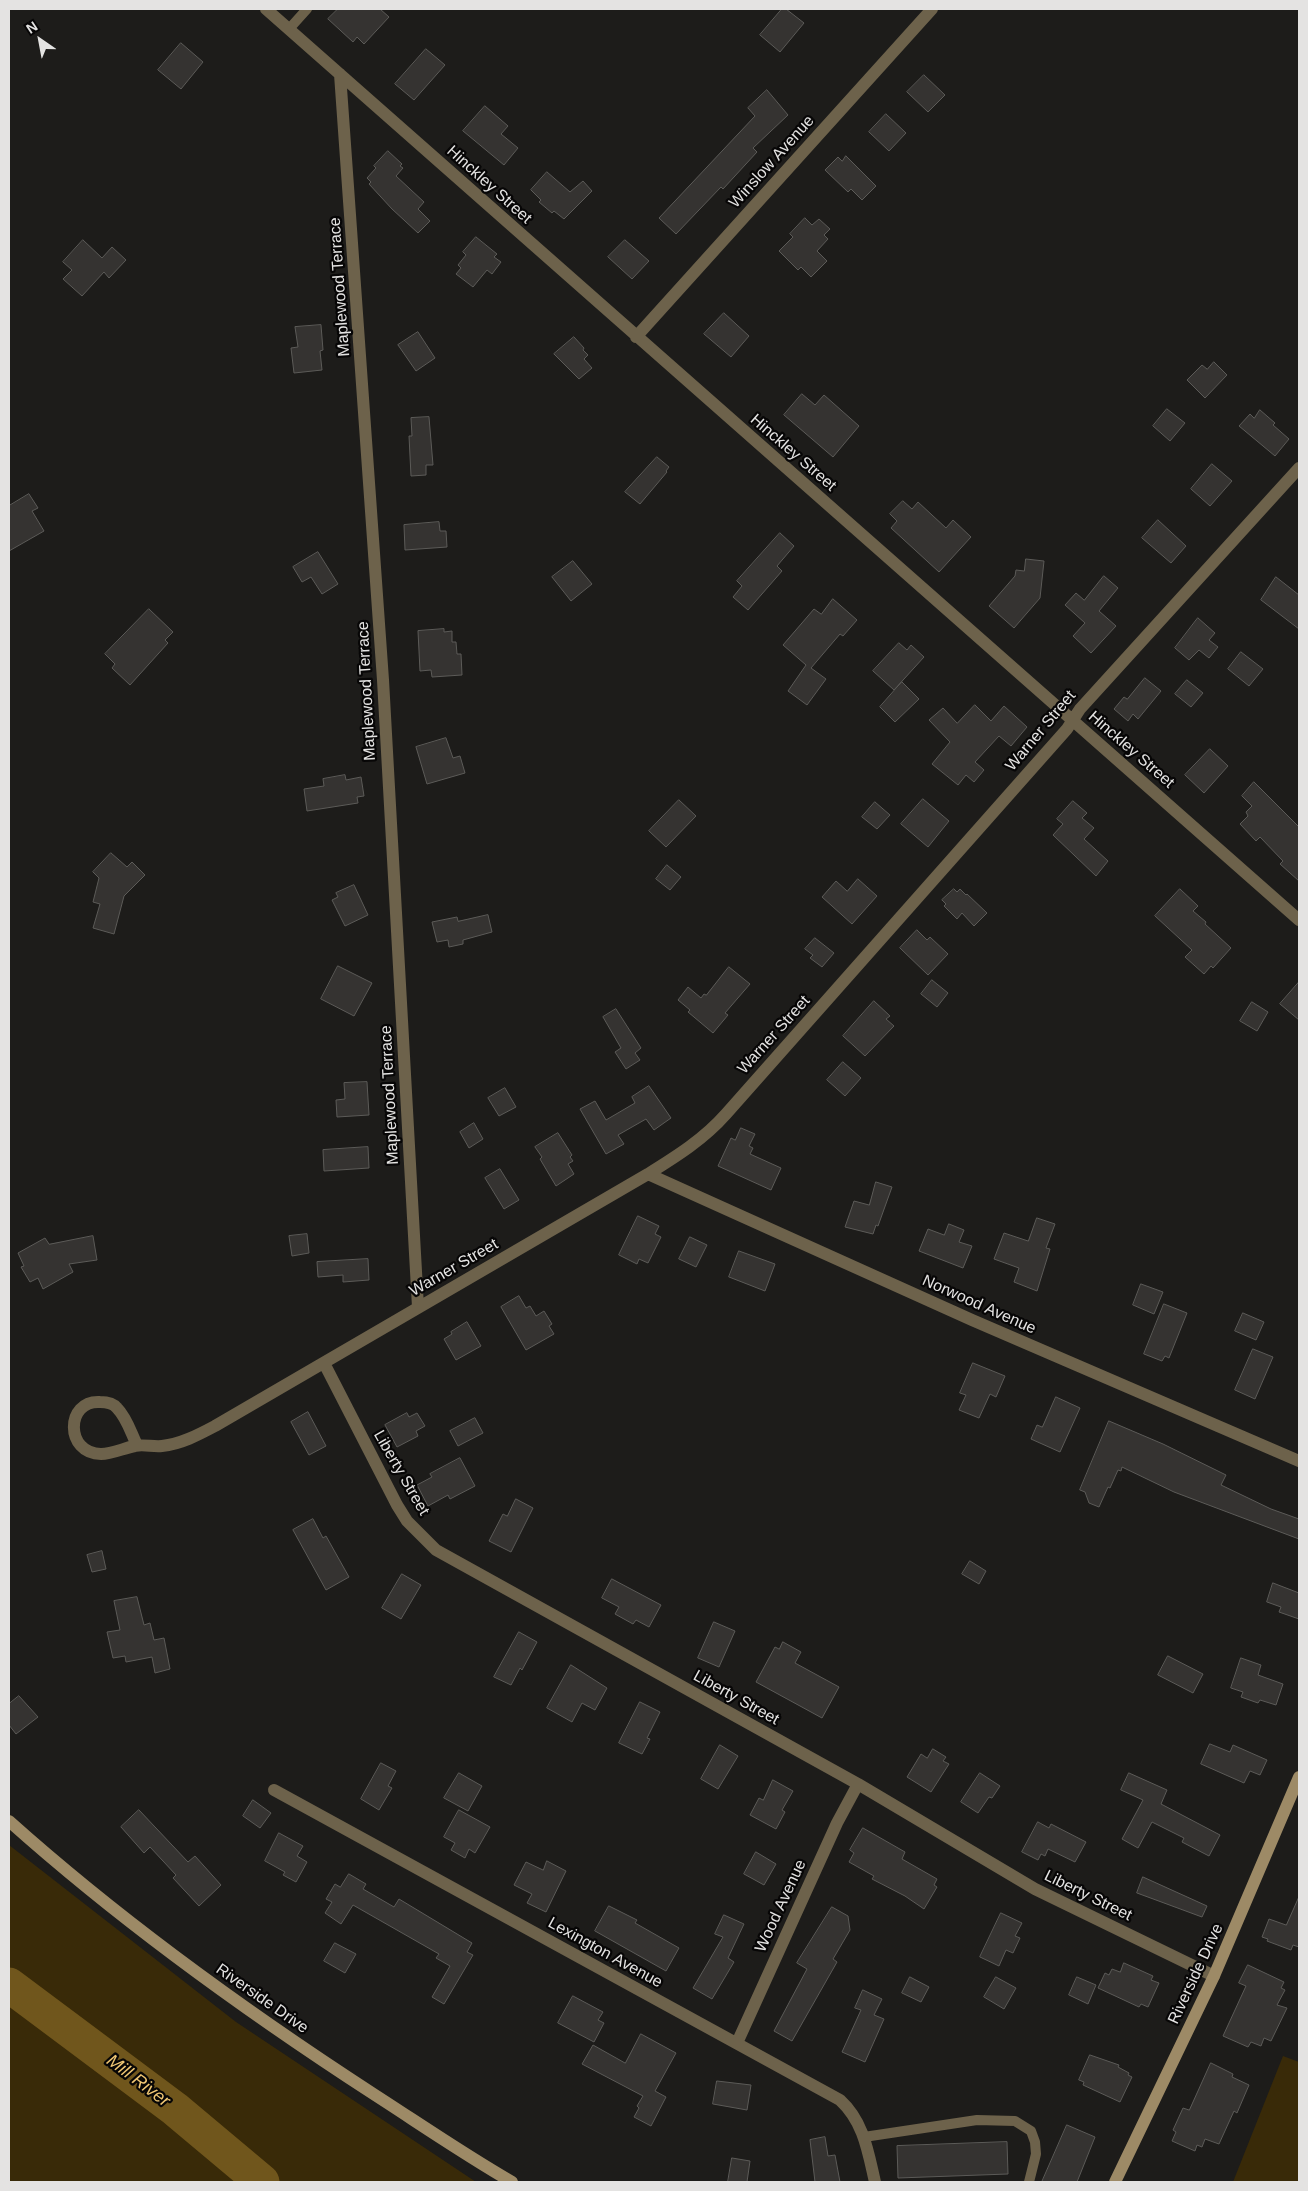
<!DOCTYPE html>
<style>
body{margin:0}
#map{position:relative;width:1308px;height:2191px;overflow:hidden;background:#1d1c1a;font-family:Arial,sans-serif}
canvas{display:block}
.frame{position:absolute;inset:0;border:10px solid #e4e3e2;pointer-events:none}
.north{position:absolute;left:15px;top:15px;width:50px;height:50px;-webkit-text-stroke:4px #070606;paint-order:stroke;rotate:327deg;font-size:14px;font-weight:700;line-height:20px;text-align:center;color:#e4e3e2}
.north::after{content:'';display:block;margin:auto;width:18px;height:22px;background:#e4e3e2;clip-path:polygon(50% 0,100% 100%,50% 72%,0 100%)}
</style>
<div id="map">
<canvas width="1308" height="2191"></canvas>
<div class="frame"></div>
<div class="north">N</div>
</div>
<script>
const ctx = document.querySelector('canvas').getContext('2d');
ctx.lineJoin = 'round';
function fillPath(path, color) {
  ctx.fillStyle = color;
  ctx.fill(path, 'evenodd');
}
function stroke(path, color, width, dash) {
  ctx.strokeStyle = color;
  ctx.lineWidth = width;
  ctx.lineCap = dash ? 'butt' : 'round';
  ctx.setLineDash(dash || []);
  ctx.stroke(path);
}
function label(font, color, halo, rows, align = 'center') {
  ctx.font = font + ' Arial,sans-serif';
  ctx.lineWidth = 4.5;
  ctx.setLineDash([]);
  ctx.textBaseline = 'middle';
  ctx.strokeStyle = halo;
  ctx.fillStyle = color;
  for (const [text, x, y, turn = 0] of rows) {
    ctx.save();
    ctx.translate(x, y);
    ctx.rotate((+turn || 0) * Math.PI / 180);
    ctx.textAlign = isNaN(turn) ? turn : align;
    if (halo) ctx.strokeText(text, 0, 0);
    ctx.fillText(text, 0, 0);
    ctx.restore();
  }
}
const green = new Path2D(`
 M9,1845L236,2022L476,2182H9Z
 M1283,2056L1299,2062V2182H1233Z`);
const river = new Path2D(`
 M9,1985L175,2109L262,2182`);
const building = new Path2D(`
 M338,9H380L389,17L364,44L357,37L353,42L328,19Z
 M782,9H786L804,23L780,52L760,35Z
 M181,43L203,62L181,89L158,70Z
 M426,49L445,65L414,100L395,84Z
 M924,75L945,95L928,112L907,92Z
 M767,90L788,115L753,148L757,152L723,189L721,187L676,234L659,218L755,116L748,108Z
 M485,106L508,126L501,134L518,148L504,165L463,131Z
 M886,114L906,133L889,151L869,132Z
 M388,151L402,164L400,166L403,168L396,176L424,202L418,209L430,221L418,233L392,209L369,184L371,182L367,178L376,168L374,166Z
 M846,156L876,186L862,200L851,189L848,192L825,170L838,157L842,161Z
 M547,172L570,192L583,181L592,191L564,219L554,211L552,213L539,202L541,200L531,190Z
 M805,218L812,225L819,219L830,229L824,235L828,239L817,251L827,261L811,277L801,267L798,270L779,251L793,237L790,234Z
 M476,237L497,254L494,257L501,262L492,274L487,270L473,287L456,274L461,268L458,265L466,255L463,252Z
 M83,240L102,258L112,247L126,260L109,278L104,272L82,296L63,279L72,270L63,262Z
 M625,240L649,261L632,279L608,257Z
 M724,313L749,336L731,357L704,334Z
 M321,325L323,350L320,351L322,370L294,373L291,348L298,347L295,327Z
 M418,332L435,358L416,371L398,345Z
 M574,337L584,348L583,350L588,355L584,359L592,368L579,379L554,354Z
 M1214,362L1227,375L1205,398L1187,380L1202,365L1207,369Z
 M802,394L815,405L824,395L859,426L833,457L784,415Z
 M1167,409L1185,423L1170,441L1153,426Z
 M1260,410L1275,423L1273,425L1289,439L1275,456L1239,426L1250,414L1254,418Z
 M429,417L433,465H426V475L411,476L409,436H412L411,418Z
 M657,457L669,467L666,471L667,472L640,504L625,492Z
 M1212,464L1232,481L1210,506L1191,489Z
 M29,494L38,508L32,511L44,531L9,551V506Z
 M903,501L912,509L918,502L946,528L953,520L971,537L939,572L891,528L897,521L890,514Z
 M1158,520L1186,546L1171,563L1142,538Z
 M439,522L440,531H446L447,547L405,550L404,525Z
 M780,533L794,546L777,566L782,571L748,610L733,597L742,586L737,581Z
 M318,552L338,584L322,594L311,577L302,582L293,567Z
 M1026,559L1044,561L1040,598L1014,628L989,606L1015,576L1016,570L1024,571Z
 M573,561L592,584L571,601L552,577Z
 M1104,576L1118,588L1099,611L1116,626L1091,653L1073,636L1085,623L1065,605L1076,593L1084,600Z
 M1276,577L1299,595V629L1261,600Z
 M833,599L857,620L843,636L840,634L811,668L826,679L807,705L788,691L806,665L783,645L814,609L821,614Z
 M149,609L173,632L165,640L168,643L130,685L112,668L115,664L105,654Z
 M1198,618L1215,633L1209,640L1218,647L1209,658L1199,650L1189,660L1175,648Z
 M444,629V632L452,631V642H456L457,654H461L462,675L432,677L431,670L420,671L418,631Z
 M899,643L907,650L911,645L924,657L894,690L873,671Z
 M1241,652L1263,669L1249,686L1228,669Z
 M1145,678L1161,691L1138,719L1133,714L1128,721L1114,709L1124,697L1127,699Z
 M1187,680L1203,693L1191,707L1175,694Z
 M902,682L919,699L895,722L880,707Z
 M975,705L991,721L1004,706L1027,727L1011,746L999,736L975,762L984,770L974,782L966,775L958,785L932,764L950,742L929,720L943,708L957,723Z
 M446,738L453,758L460,756L465,773L427,784L416,747Z
 M1210,749L1228,766L1204,793L1185,775Z
 M345,775L346,780L361,777L364,796L357,797L358,803L307,811L304,789L324,786L323,779Z
 M1254,782L1299,827V881L1280,864L1283,861L1260,837L1256,841L1240,824L1248,816L1246,812L1252,806L1242,796Z
 M923,799L949,821L928,847L901,824Z
 M679,800L696,816L666,847L649,831Z
 M1073,801L1087,813L1082,818L1094,828L1084,839L1108,861L1096,876L1053,835L1063,824L1057,819Z
 M875,802L890,815L877,829L862,817Z
 M111,853L127,867L132,862L145,875L124,896L114,934L93,928L100,904L93,902L99,878L93,872Z
 M667,865L681,877L670,890L656,879Z
 M858,879L877,896L852,924L822,897L836,881L847,891Z
 M354,885L368,915L345,926L332,900L338,897L336,893Z
 M954,889L957,892L960,889L966,895L967,894L987,913L974,926L962,913L957,919L944,906L946,904L942,900Z
 M1180,889L1198,906L1193,911L1206,922L1205,924L1231,948L1213,968L1211,966L1204,974L1185,957L1192,950L1155,916Z
 M488,915L492,932L463,940V944L449,947L448,940L437,942L432,922L457,917L458,921Z
 M917,930L927,940L930,937L948,954L928,975L900,948Z
 M815,938L834,953L822,967L810,958L813,955L805,949Z
 M338,966L372,983L354,1016L321,999Z
 M729,967L750,984L725,1013L728,1015L713,1033L688,1012L690,1010L678,1000L688,987L701,998L704,994L706,995Z
 M932,980L948,993L937,1007L921,994Z
 M1299,982V1020L1280,1004Z
 M874,1001L890,1016L886,1019L894,1026L865,1056L843,1036Z
 M1252,1002L1268,1012L1257,1031L1240,1021Z
 M616,1009L641,1048L635,1053L640,1060L626,1069L615,1052L621,1048L603,1017Z
 M843,1062L861,1078L845,1096L827,1080Z
 M367,1082L369,1115L337,1117L336,1100L345,1099L344,1083Z
 M649,1086L671,1118L654,1130L646,1119L618,1135L624,1144L606,1154L580,1109L595,1101L606,1120L635,1103L632,1097Z
 M505,1088L516,1107L499,1116L488,1098Z
 M474,1123L483,1139L469,1148L460,1132Z
 M741,1128L755,1134L749,1146L753,1148L750,1154L781,1168L771,1190L718,1166L731,1138L735,1140Z
 M558,1133L572,1155L570,1157L573,1161L568,1164L574,1174L556,1186L540,1159L542,1157L535,1147Z
 M368,1147L369,1168L324,1171L323,1150Z
 M500,1169L519,1200L504,1209L485,1178Z
 M876,1182L892,1187L878,1226L876,1225L873,1234L845,1227L854,1201L869,1205Z
 M638,1216L659,1226L655,1234L661,1237L648,1263L639,1259L637,1264L619,1255Z
 M1037,1218L1055,1224L1046,1248L1050,1249L1037,1291L1014,1282L1019,1268L994,1259L1004,1233L1028,1241Z
 M949,1224L964,1230L959,1242L972,1246L963,1268L919,1251L928,1229L944,1235Z
 M307,1234L309,1253L292,1256L289,1236Z
 M93,1236L97,1260L69,1264L73,1272L43,1289L38,1278L30,1282L21,1267L24,1266L18,1253L45,1238L49,1244Z
 M690,1237L707,1245L696,1267L679,1259Z
 M739,1251L775,1264L765,1291L729,1277Z
 M368,1259L369,1280L343,1282V1275L318,1277L317,1262Z
 M1141,1284L1163,1292L1154,1314L1133,1305Z
 M519,1296L526,1308L530,1306L536,1316L544,1311L552,1324L549,1326L554,1334L526,1350L501,1307Z
 M1164,1304L1187,1313L1169,1358L1165,1356L1162,1361L1144,1354Z
 M1243,1313L1264,1322L1256,1340L1235,1331Z
 M467,1322L481,1346L456,1360L444,1339L452,1334L451,1332Z
 M1253,1349L1273,1357L1255,1399L1235,1390Z
 M973,1363L1005,1376L996,1397L990,1394L979,1418L959,1410L966,1395L960,1393Z
 M1056,1397L1080,1408L1060,1452L1031,1439L1037,1425L1042,1427Z
 M308,1412L326,1446L309,1455L291,1422Z
 M407,1413L409,1417L417,1413L425,1426L416,1431L418,1436L397,1447L385,1425Z
 M475,1418L483,1433L458,1446L450,1431Z
 M1109,1421L1163,1444L1226,1475L1221,1485L1271,1509L1299,1519V1539L1174,1492L1122,1467L1121,1471L1118,1470L1110,1488L1108,1487L1099,1507L1089,1503L1085,1492L1080,1490Z
 M460,1458L475,1486L450,1499L448,1495L428,1506L417,1485L432,1477L430,1474Z
 M516,1499L533,1508L511,1552L489,1541L503,1514L507,1516Z
 M313,1519L323,1538L326,1536L349,1577L326,1590L293,1530Z
 M102,1551L106,1569L92,1572L87,1555Z
 M970,1561L986,1571L979,1584L962,1574Z
 M402,1574L421,1585L401,1619L382,1608Z
 M612,1579L661,1605L649,1627L636,1620L633,1624L615,1614L619,1607L602,1598Z
 M1273,1583L1299,1593V1619L1279,1612L1281,1607L1267,1602Z
 M137,1597L144,1625L150,1623L154,1640L164,1638L170,1669L155,1673L152,1657L126,1662L125,1656L113,1658L107,1632L120,1630L114,1601Z
 M714,1622L735,1631L719,1667L698,1658Z
 M519,1632L537,1642L522,1670L520,1668L511,1685L494,1677Z
 M783,1642L801,1652L795,1663L839,1687L822,1718L756,1682L775,1647L779,1649Z
 M1168,1656L1203,1674L1193,1693L1158,1675Z
 M1241,1658L1261,1665L1258,1675L1283,1684L1276,1705L1260,1700L1258,1703L1241,1697L1243,1692L1231,1688Z
 M571,1665L607,1688L595,1710L582,1703L572,1722L547,1708Z
 M19,1696L38,1717L16,1734L9,1725V1704Z
 M640,1702L660,1712L647,1738L650,1739L642,1754L619,1743Z
 M1210,1744L1230,1752L1233,1745L1267,1760L1260,1775L1250,1771L1244,1783L1201,1764Z
 M720,1745L738,1756L718,1789L701,1779Z
 M933,1749L946,1757L943,1761L949,1764L931,1792L907,1777L921,1754L927,1758Z
 M381,1763L396,1771L388,1786L392,1788L379,1810L361,1799Z
 M459,1773L482,1786L468,1811L444,1798Z
 M980,1773L1000,1786L992,1798L989,1797L978,1813L961,1802Z
 M1129,1773L1167,1790L1161,1804L1220,1835L1209,1856L1182,1842L1184,1838L1152,1822L1138,1848L1122,1839L1143,1800L1121,1790Z
 M773,1780L793,1791L782,1810L785,1812L776,1829L750,1815L759,1798L763,1800Z
 M253,1800L271,1813L260,1828L243,1816Z
 M139,1810L188,1862L195,1856L221,1885L199,1906L173,1878L176,1875L150,1847L144,1853L121,1827Z
 M459,1810L490,1827L475,1853L469,1849L465,1858L451,1850L455,1843L444,1837Z
 M1038,1822L1049,1828L1051,1824L1086,1842L1075,1862L1048,1849L1045,1856L1041,1854L1038,1860L1022,1852Z
 M863,1828L905,1852L902,1859L937,1879L934,1885L937,1887L924,1909L905,1896L872,1879L874,1876L849,1862L854,1853L850,1850Z
 M279,1833L303,1846L297,1856L307,1862L296,1882L283,1875L285,1872L265,1861Z
 M756,1852L776,1864L764,1885L744,1874Z
 M547,1861L566,1871L546,1912L527,1903L532,1894L514,1885L526,1862L543,1870Z
 M349,1874L366,1884L363,1889L394,1907L399,1899L472,1943L467,1952L473,1955L444,2004L432,1997L450,1966L436,1958L439,1954L353,1905L341,1924L325,1913L332,1902L326,1899L335,1884L340,1887Z
 M1143,1877L1207,1906L1202,1917L1137,1893Z
 M1299,1897V1947L1293,1945L1291,1950L1267,1941L1268,1939L1262,1937L1269,1919L1286,1925Z
 M609,1906L637,1920L635,1923L679,1948L666,1971L595,1931Z
 M832,1907L848,1916L850,1930L833,1959L837,1962L792,2041L774,2031L807,1969L797,1963Z
 M1001,1913L1022,1923L1015,1936L1020,1938L1013,1953L1006,1950L999,1966L980,1957Z
 M724,1915L744,1924L728,1958L734,1962L712,1999L693,1988L723,1937L715,1934Z
 M335,1943L356,1954L345,1973L324,1961Z
 M1124,1963L1153,1976L1151,1980L1159,1983L1148,2007L1141,2004L1139,2007L1098,1988L1105,1973L1109,1975L1112,1969L1120,1972Z
 M1248,1965L1284,1982L1281,1988L1285,1990L1277,2005L1287,2008L1271,2041L1264,2038L1261,2046L1251,2042L1248,2047L1223,2036L1246,1986L1239,1983Z
 M910,1977L929,1987L921,2002L902,1993Z
 M996,1977L1016,1988L1004,2009L984,1997Z
 M1077,1977L1096,1985L1088,2004L1069,1995Z
 M863,1990L882,1999L874,2015L884,2019L865,2062L842,2052L861,2010L855,2008Z
 M573,1996L603,2012L598,2020L604,2023L594,2042L558,2023Z
 M641,2034L676,2053L655,2091L666,2097L651,2126L634,2117L639,2108L637,2106L643,2096L582,2064L593,2045L625,2063Z
 M1090,2055L1119,2065L1118,2067L1129,2073L1128,2075L1132,2077L1120,2102L1083,2085L1084,2082L1079,2080Z
 M1211,2063L1233,2074L1232,2077L1249,2085L1237,2113L1234,2111L1219,2144L1205,2139L1202,2147L1197,2145L1195,2151L1172,2141L1176,2132L1173,2130L1183,2108L1189,2110Z
 M717,2081L751,2085L747,2110L713,2104Z
 M1067,2125L1095,2137L1077,2182H1042Z
 M825,2137L828,2156L835,2155L840,2182H815L810,2140Z
 M1007,2142L1008,2174L898,2178L897,2146Z
 M732,2158L750,2161L747,2182H728Z`);
const lane = new Path2D(`
 M289,29L307,9
 M864,2137L977,2120L1015,2121L1031,2131L1035,2142L1036,2154L1029,2182`);
const street = new Path2D(`
 M266,9L1299,920
 M340,74L383,680L418,1307
 M636,337L932,9
 M648,1174L972,1320L1299,1461
 M324,1363L397,1505L407,1521L436,1550L858,1784L1035,1889L1214,1976
 M137,1445C131,1433 127,1418 117,1408C113,1403 107,1402 100,1402C65,1400 65,1454 101,1454C112,1454 124,1448 135,1446C143,1444 153,1447 162,1446C181,1444 198,1435 215,1426L648,1174C677,1156 704,1139 726,1114L1067,729L1080,709L1299,468
 M274,1790L840,2100C864,2122 868,2152 875,2182
 M737,2043L837,1823L858,1784`);
const secondary = new Path2D(`
 M9,1821C123,1923 247,2012 375,2095C420,2124 465,2155 512,2182
 M1115,2182L1214,1976L1299,1777`);
const streetNames = [
 ["Winslow Avenue",772,162,-48],
 ["Hinckley Street",489,185,42],
 ["Maplewood Terrace",340,287,-94],
 ["Hinckley Street",793,453,41],
 ["Maplewood Terrace",367,691,-93],
 ["Warner Street",1041,731,-50],
 ["Hinckley Street",1131,750,41],
 ["Warner Street",774,1035,-48],
 ["Maplewood Terrace",390,1095,-93],
 ["Warner Street",454,1268,-30],
 ["Norwood Avenue",979,1305,24],
 ["Liberty Street",401,1473,60],
 ["Liberty Street",736,1698,29],
 ["Liberty Street",1088,1896,26],
 ["Wood Avenue",781,1906,-65],
 ["Lexington Avenue",605,1953,29],
 ["Riverside Drive",1196,1974,-65],
 ["Riverside Drive",262,1999,35]
];
const waterNames = [
 ["Mill River",138,2081,37]
];
fillPath(green, '#392a08');
stroke(river, '#70561c', 35);
fillPath(building, '#353331');
stroke(building, '#5c5b58', 1);
stroke(lane, '#6d624b', 10);
stroke(street, '#6d624b', 12);
stroke(secondary, '#9d8a66', 12);
label('16px', '#e4e3e2', '#070606', streetNames);
label('italic 18px', '#f0c774', '#070606', waterNames);
</script>
